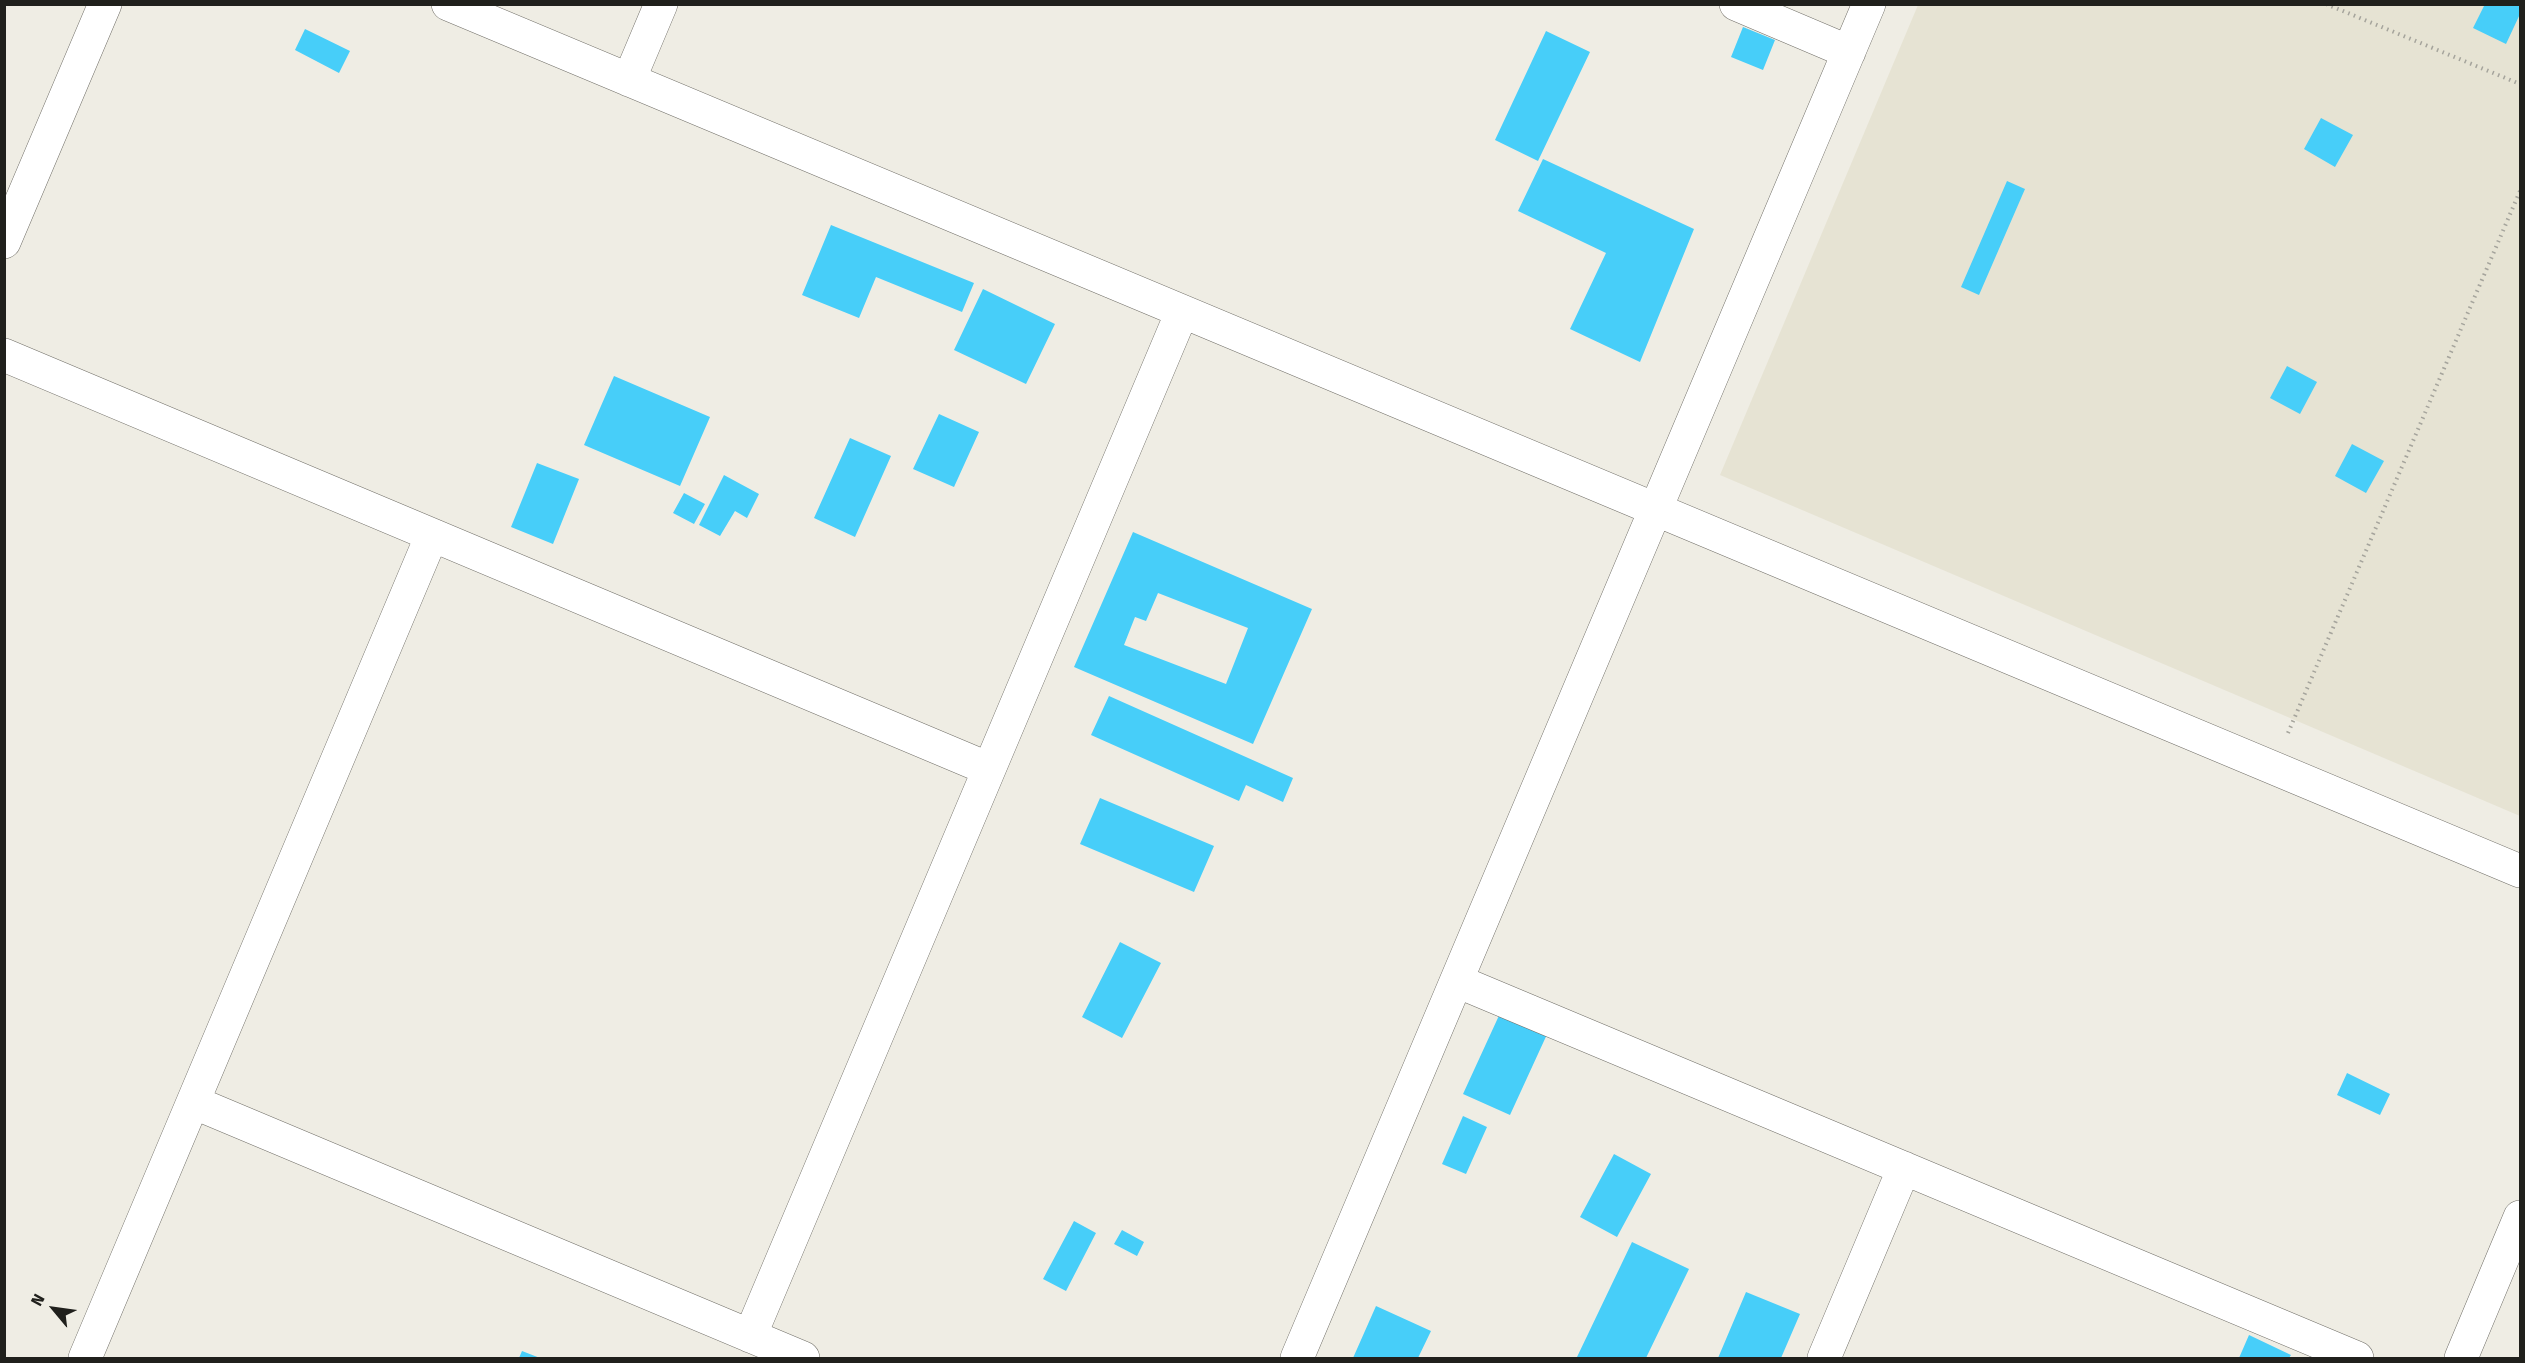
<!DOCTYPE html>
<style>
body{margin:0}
#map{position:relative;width:2525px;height:1363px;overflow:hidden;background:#efede4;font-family:"Fira Sans",sans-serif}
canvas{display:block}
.frame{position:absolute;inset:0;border:6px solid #20201c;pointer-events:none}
.north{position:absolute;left:24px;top:1279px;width:60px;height:60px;-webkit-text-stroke:4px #efede4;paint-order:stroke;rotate:299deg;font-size:16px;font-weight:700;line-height:24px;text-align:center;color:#20201c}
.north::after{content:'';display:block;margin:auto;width:21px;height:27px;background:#20201c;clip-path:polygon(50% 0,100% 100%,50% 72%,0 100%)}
</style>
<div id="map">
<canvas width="2525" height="1363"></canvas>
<div class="frame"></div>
<div class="north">N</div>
</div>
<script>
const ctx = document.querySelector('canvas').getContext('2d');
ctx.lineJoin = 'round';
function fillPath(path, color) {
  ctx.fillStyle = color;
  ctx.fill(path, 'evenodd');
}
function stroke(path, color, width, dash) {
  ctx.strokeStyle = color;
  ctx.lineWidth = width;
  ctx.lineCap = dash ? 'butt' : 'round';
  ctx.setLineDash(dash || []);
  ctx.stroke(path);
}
const built = new Path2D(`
 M1918,5H2520V816L1720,475Z`);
const building = new Path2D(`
 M2485,4H2520V14L2506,44L2473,28Z
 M1743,27L1775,40L1763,70L1731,57Z
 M305,29L350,51L339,73L295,50Z
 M1546,31L1590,52L1538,161L1495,140Z
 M2321,118L2353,135L2335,167L2304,149Z
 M1543,159L1694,229L1640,362L1570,329L1606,253L1518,211Z
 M2007,181L2025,189L1979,295L1961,287Z
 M831,225L974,283L962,312L876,277L859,318L802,295Z
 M983,289L1055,324L1026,384L954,350Z
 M2287,366L2317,382L2300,414L2270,398Z
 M614,376L710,417L680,486L584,445Z
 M939,414L979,432L954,487L913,469Z
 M850,438L891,456L855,537L814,518Z
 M2352,444L2384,461L2366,493L2335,476Z
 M537,463L579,479L553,544L511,527Z
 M724,475L759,494L747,518L735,511L720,536L699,525Z
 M684,493L705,504L694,524L673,513Z
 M1133,532L1312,609L1253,744L1074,667ZM1158,593L1248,628L1226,684L1124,645L1135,617L1146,621Z
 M1109,696L1293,778L1283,802L1246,785L1239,801L1091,735Z
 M1100,798L1214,846L1194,892L1080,844Z
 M1120,942L1161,963L1122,1038L1082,1017Z
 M1502,1009L1549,1030L1510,1115L1463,1094Z
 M2347,1073L2390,1094L2380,1115L2337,1095Z
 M1463,1116L1487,1127L1466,1174L1442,1164Z
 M1614,1154L1651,1174L1617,1237L1580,1217Z
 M1074,1221L1096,1233L1066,1291L1043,1279Z
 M1122,1230L1144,1242L1137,1256L1114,1244Z
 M1632,1242L1689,1269L1646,1358H1579L1577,1357Z
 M1746,1292L1800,1314L1781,1358H1718Z
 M1376,1306L1431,1331L1418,1358H1353Z
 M2249,1335L2291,1355L2289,1358H2239Z
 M522,1351L540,1358H519Z`);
const path = new Path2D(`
 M2326,4L2520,84
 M2288,733L2520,191`);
const minor = new Path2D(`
 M448,4L2520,871
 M1736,4L1849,52
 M629,80L661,4
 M4,242L105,4
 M4,355L989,769
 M1457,981L2357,1358
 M193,1102L803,1358
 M750,1336L1182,312
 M85,1358L432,535
 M1297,1358L1869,4
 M1824,1358L1904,1168
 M2461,1358L2520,1217`);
fillPath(built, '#e6e3d3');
fillPath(building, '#47cef9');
stroke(minor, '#716f68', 34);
stroke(path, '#a5a49c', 4, [1.5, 4.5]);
stroke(minor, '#fff', 33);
</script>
